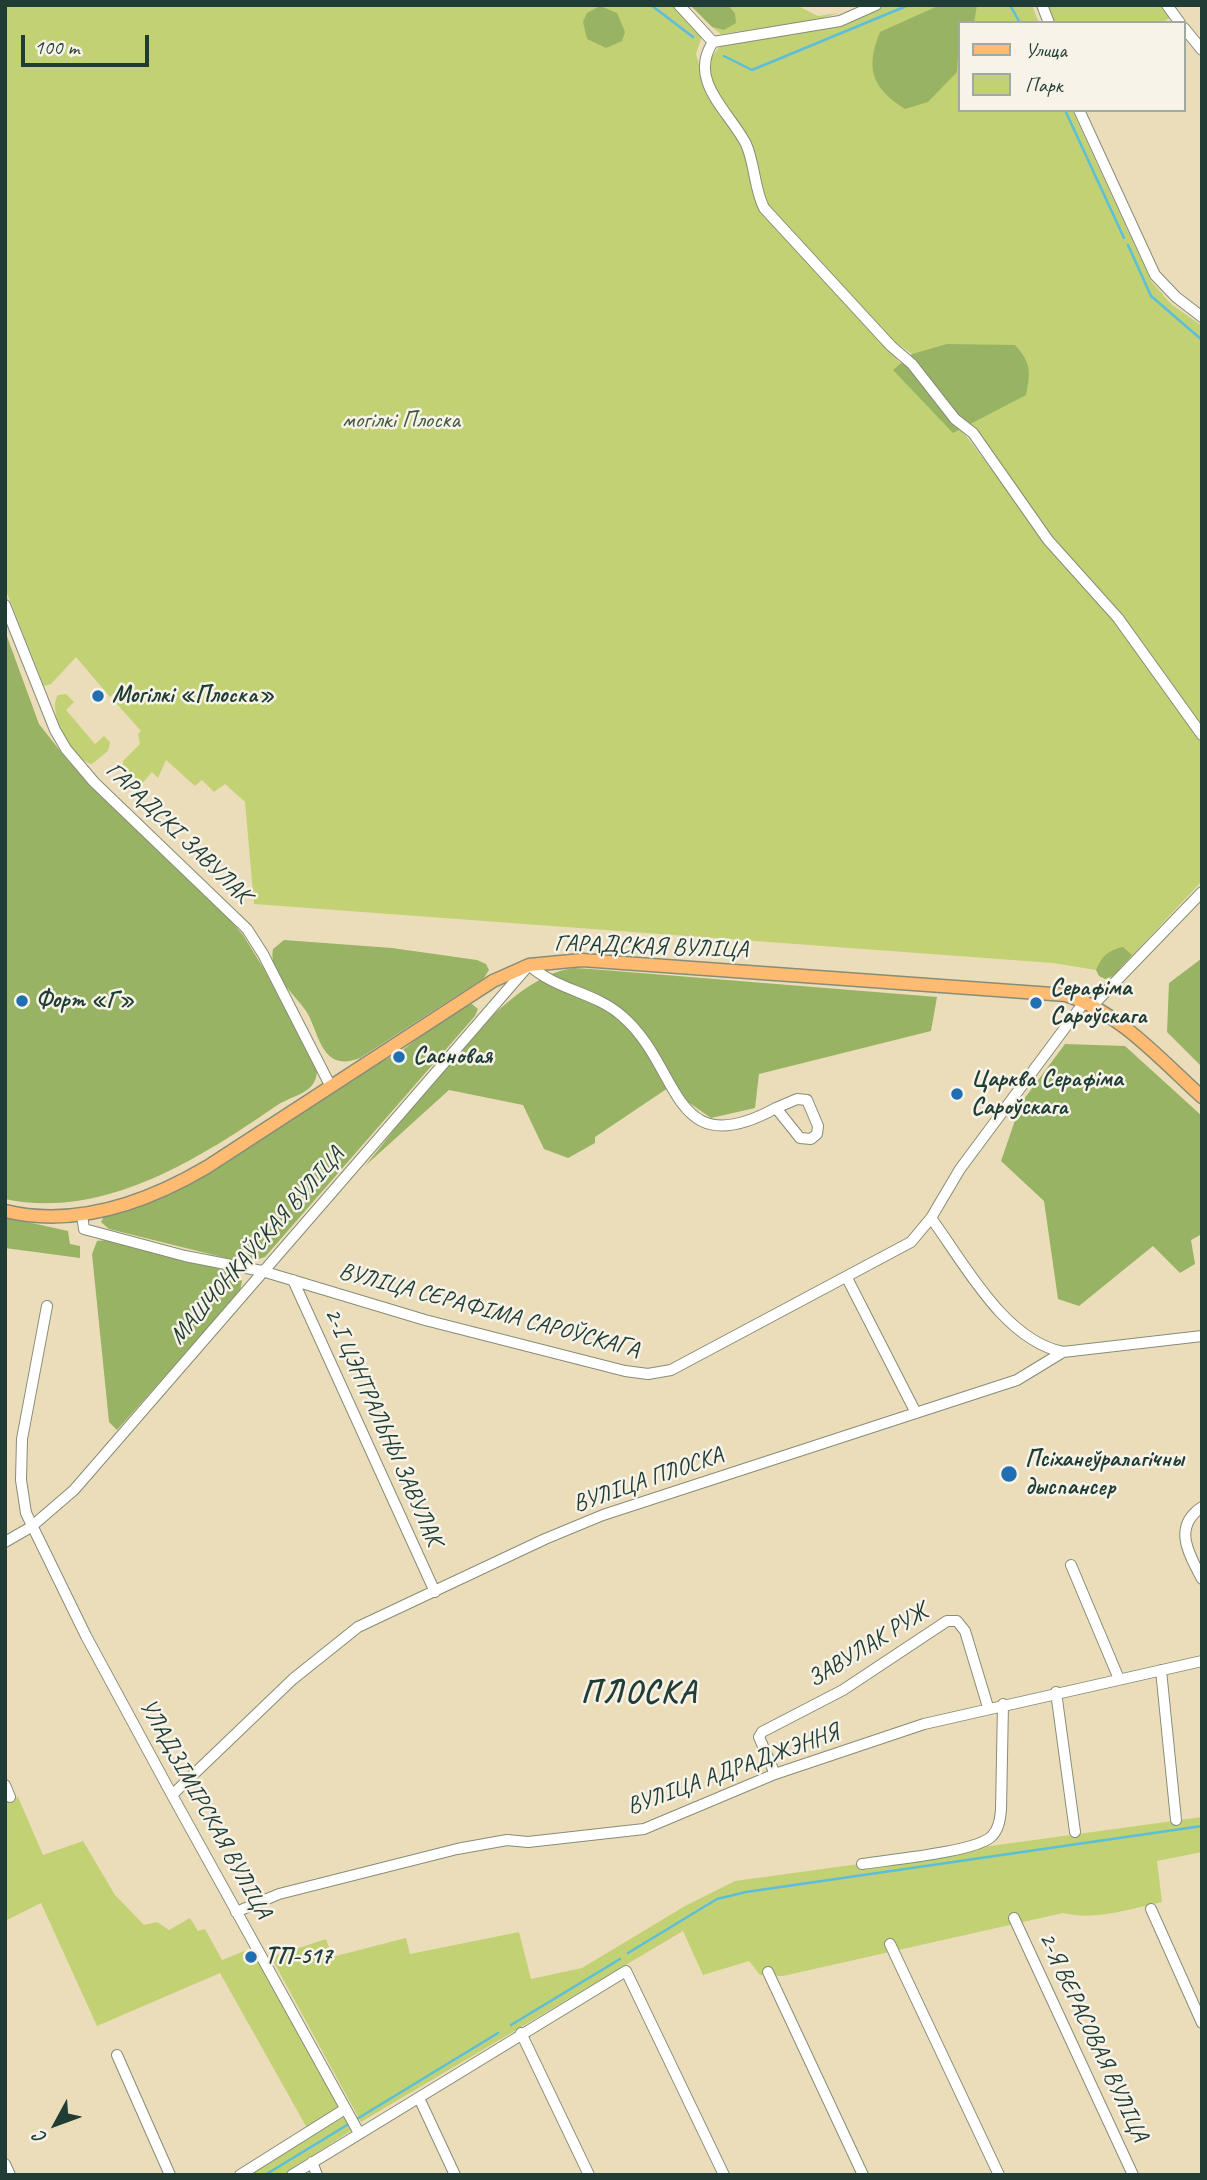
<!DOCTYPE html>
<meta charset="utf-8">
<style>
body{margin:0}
#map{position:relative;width:1207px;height:2180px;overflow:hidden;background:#ecddba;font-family:Caveat,sans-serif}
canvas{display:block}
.frame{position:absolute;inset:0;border:7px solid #1f3d34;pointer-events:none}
.legend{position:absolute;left:958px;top:21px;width:228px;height:91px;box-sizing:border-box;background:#f7f3e8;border:2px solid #a1aaa0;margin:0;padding:9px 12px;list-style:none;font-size:21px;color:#1f3d34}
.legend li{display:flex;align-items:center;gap:14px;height:35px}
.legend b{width:35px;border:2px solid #a1aaa0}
.north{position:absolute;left:21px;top:2089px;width:70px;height:70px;-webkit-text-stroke:5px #f7f3e8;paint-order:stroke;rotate:229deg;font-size:19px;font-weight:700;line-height:28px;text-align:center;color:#1f3d34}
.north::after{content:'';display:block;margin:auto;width:24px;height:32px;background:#1f3d34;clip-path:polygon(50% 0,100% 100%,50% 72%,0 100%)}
.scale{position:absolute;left:21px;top:35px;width:128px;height:32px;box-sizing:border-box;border:4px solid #1f3d34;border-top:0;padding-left:9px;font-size:21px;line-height:24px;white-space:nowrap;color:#1f3d34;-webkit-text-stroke:5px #f7f3e8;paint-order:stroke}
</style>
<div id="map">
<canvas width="1207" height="2180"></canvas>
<div class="frame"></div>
<ul class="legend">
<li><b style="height:9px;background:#febb71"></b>Улица</li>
<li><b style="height:19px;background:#c2d173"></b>Парк</li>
</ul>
<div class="north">С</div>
<div class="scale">100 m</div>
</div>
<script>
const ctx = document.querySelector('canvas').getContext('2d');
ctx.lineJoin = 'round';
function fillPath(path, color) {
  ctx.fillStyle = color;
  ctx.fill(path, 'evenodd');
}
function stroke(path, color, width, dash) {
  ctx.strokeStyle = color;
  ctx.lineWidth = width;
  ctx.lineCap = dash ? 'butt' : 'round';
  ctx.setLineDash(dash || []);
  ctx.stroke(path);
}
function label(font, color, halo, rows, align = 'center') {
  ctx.font = font + ' Caveat,sans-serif';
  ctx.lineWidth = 5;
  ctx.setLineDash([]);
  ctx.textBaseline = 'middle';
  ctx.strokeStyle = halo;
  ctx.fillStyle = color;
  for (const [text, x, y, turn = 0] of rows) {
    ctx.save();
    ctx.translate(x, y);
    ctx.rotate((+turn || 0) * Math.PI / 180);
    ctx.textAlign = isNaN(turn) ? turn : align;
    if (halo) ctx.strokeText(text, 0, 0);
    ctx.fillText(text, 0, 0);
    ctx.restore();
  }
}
const green = new Path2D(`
 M5,5H673L702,36L696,54L705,85L713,105L744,150L758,208L961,429L1014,500L1112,616L1202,741V881L1113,976L1105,979L1096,970L1053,963L254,904L245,802L225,784L214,792L202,780L195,786L166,760L158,778L152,772L140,786L124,773L123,761L140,744L138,734L141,731L116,703L119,700L114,693L110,697L76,657L51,684L44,686L5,588Z
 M728,5H796L818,16L839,13L816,20L721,34L712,27L724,30L735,13Z
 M888,5H1032L1039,23H960V110H1072L1151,281L1171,304L1202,326V726L1121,615L1050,536L994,453L912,354L888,337L767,206L710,75V59L722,44L845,23Z
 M1046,5H1161L1171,17L1162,23H1054Z
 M66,694L74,702L66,710L95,744L104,736L110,742L108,751L92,764C73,761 46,711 58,695Z
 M18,1797L43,1855L83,1841L115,1895L144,1925L157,1922L169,1930L190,1918L198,1931L205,1929L222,1960L252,1948L340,2106L307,2128L220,1973L97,2026L41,1903L5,1921V1802Z
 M1202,1817V1852L1157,1861L1162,1902C1129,1909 1096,1921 1063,1913L783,1976L760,1975L749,1961L703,1975L683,1931L361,2122L271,1957L326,1939L332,1957L406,1938L410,1954L519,1932L531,1979L582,1968L685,1906L735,1881Z
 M345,2116L352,2130L283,2175H249Z`);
const forest = new Path2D(`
 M690,5H728L735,13L736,23L724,30L712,27Z
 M940,5H977L974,23H960L957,72L928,102L905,109C872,88 865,69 880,32Z
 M600,6L617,13L625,32L622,41L606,48L587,39L583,22L587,13Z
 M947,344L1015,345C1031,363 1031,371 1026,395L953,433L893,370L912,354Z
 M5,631L39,724L69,762L218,906L243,935L264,969L317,1070C317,1094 292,1095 276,1106C199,1159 103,1220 5,1199Z
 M284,940L392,948L477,960L486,964L489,970L484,978L360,1058C320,1074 319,1030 306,1011C294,993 268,974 273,949Z
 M1123,947L1132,955L1113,976L1105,979L1099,976L1096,970C1102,956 1108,950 1123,947Z
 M1201,959L1202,960V1067L1167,1032L1169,983Z
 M574,968L591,969L937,997L931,1031L759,1074L755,1108L711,1118L668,1088L595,1137V1143L568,1158L544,1149L523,1105L449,1090L365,1166C414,1109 500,977 574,968Z
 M472,1004L478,1009L475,1016L265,1257L246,1263L109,1229L101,1222L104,1216L158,1197L374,1064C412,1053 434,1015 472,1004Z
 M1065,1044L1125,1046L1202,1116V1234L1191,1240L1195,1264L1180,1273L1153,1246L1079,1306L1058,1299L1044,1201L1001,1161L1021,1103Z
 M5,1217L68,1231L70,1244L80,1246V1258L5,1248Z
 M107,1240L229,1271L242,1281L240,1292L117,1430L109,1422L92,1254L97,1241Z`);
const stream = new Path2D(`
 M651,5L693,37
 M1010,5L1020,23
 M724,56L752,70L909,5
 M1065,110L1124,238
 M1128,245L1151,296L1202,340
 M628,1953L717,1899L746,1892L1202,1826
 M511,2025L620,1959
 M265,2175L498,2033`);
const minor = new Path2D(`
 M679,5L713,42C687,81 730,112 746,144C755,164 754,188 764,208L891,346L912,364L955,419L973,433L1048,540L1118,618L1202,735
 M1042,5L1049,23
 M1167,5L1180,23
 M1184,28L1202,50
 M713,42L840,21L876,5
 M1079,110L1155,275L1176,297L1202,317
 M5,605L55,730L66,749L94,782L247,929L263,954L331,1087
 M1093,1005L1202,892
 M82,1215L84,1229L185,1256L262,1271L425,1320L625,1371L648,1374L671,1370L911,1242L931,1218L960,1169L1085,1001
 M931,1218C965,1264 1004,1340 1063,1352
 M847,1278L916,1413
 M293,1280L435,1592
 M47,1306L22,1439L21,1480L26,1513L86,1636L172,1795L359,2133
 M1202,1507C1172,1527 1189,1554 1202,1579
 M5,1542L31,1527L74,1490L529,965C556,990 595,992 622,1016C682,1067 670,1166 776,1108L800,1138L811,1139L817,1134L818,1126L807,1100L797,1099L776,1108
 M1071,1565L1119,1679
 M1161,1670L1176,1820
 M1056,1692L1075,1832
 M775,1774L759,1737L762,1732L843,1690L947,1621H957L965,1631L988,1707
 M5,1785L10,1797
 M172,1795L293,1679L358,1627L545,1539L603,1515L1017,1380L1063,1352L1202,1336
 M862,1864C887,1860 977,1852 992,1836C999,1829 1000,1819 1001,1810L1003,1704
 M1151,1909L1202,2023
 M236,1912L279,1894L457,1849L507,1840L528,1842L644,1829L775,1774L924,1724L1202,1661
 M1014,1918L1133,2175
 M890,1944L999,2175
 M768,1972L863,2175
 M521,2033L589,2175
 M117,2055L170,2175
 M419,2098L455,2175
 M312,2162L317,2175
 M5,2164L10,2175
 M240,2175L345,2109
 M292,2175L626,1971L724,2175`);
const major = new Path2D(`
 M5,1211C76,1228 146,1203 207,1167L493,981L529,965L582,960L1066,995C1119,1012 1161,1060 1202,1097`);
const markers = [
 [98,696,7,"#1f6fb2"],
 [22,1001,7,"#1f6fb2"],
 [1036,1003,7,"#1f6fb2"],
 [399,1057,7,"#1f6fb2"],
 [957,1094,7,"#1f6fb2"],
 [1009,1474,9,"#1f6fb2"],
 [251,1957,7,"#1f6fb2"]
];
const parkNames = [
 ["могілкі Плоска",401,421]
];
const poiNames = [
 ["Могілкі «Плоска»",112,696],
 ["Серафіма",1050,989],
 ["Сароўскага",1050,1017],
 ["Форт «Г»",36,1001],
 ["Сасновая",413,1057],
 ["Царква Серафіма",971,1080],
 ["Сароўскага",971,1108],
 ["Псіханеўралагічны",1025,1460],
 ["дыспансер",1025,1488],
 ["ТП-517",265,1957]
];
const streetNames = [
 ["ГАРАДСКІ ЗАВУЛАК",178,833,44],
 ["ГАРАДСКАЯ ВУЛІЦА",651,947,2],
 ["МАШЧОНКАЎСКАЯ ВУЛІЦА",257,1246,-49],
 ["ВУЛІЦА СЕРАФІМА САРОЎСКАГА",489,1311,15],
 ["2-І ЦЭНТРАЛЬНЫ ЗАВУЛАК",383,1427,66],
 ["ВУЛІЦА ПЛОСКА",648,1480,-19],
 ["ЗАВУЛАК РУЖ",868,1646,-32],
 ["ВУЛІЦА АДРАДЖЭННЯ",733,1770,-20],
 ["УЛАДЗІМІРСКАЯ ВУЛІЦА",205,1809,61],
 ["2-Я ВЕРАСОВАЯ ВУЛІЦА",1093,2037,65]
];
const districtNames = [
 ["ПЛОСКА",639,1694]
];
fillPath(green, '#c2d173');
fillPath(forest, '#99b365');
stroke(stream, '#5cbedb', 2.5);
stroke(minor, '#868d77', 12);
stroke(major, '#868d77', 15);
stroke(minor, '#fff', 10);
stroke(major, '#febb71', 12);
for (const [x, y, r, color] of markers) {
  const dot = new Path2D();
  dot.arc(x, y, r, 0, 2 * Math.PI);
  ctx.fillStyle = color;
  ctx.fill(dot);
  stroke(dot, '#f7f3e8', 2.5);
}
label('24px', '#405b41', '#f7f3e8', parkNames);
label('bold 24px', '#1f3d34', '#f7f3e8', poiNames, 'left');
label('24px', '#1f3d34', '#f7f3e8', streetNames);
ctx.letterSpacing = '2px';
label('bold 32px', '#1f3d34', '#f7f3e8', districtNames);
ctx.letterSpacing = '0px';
</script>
